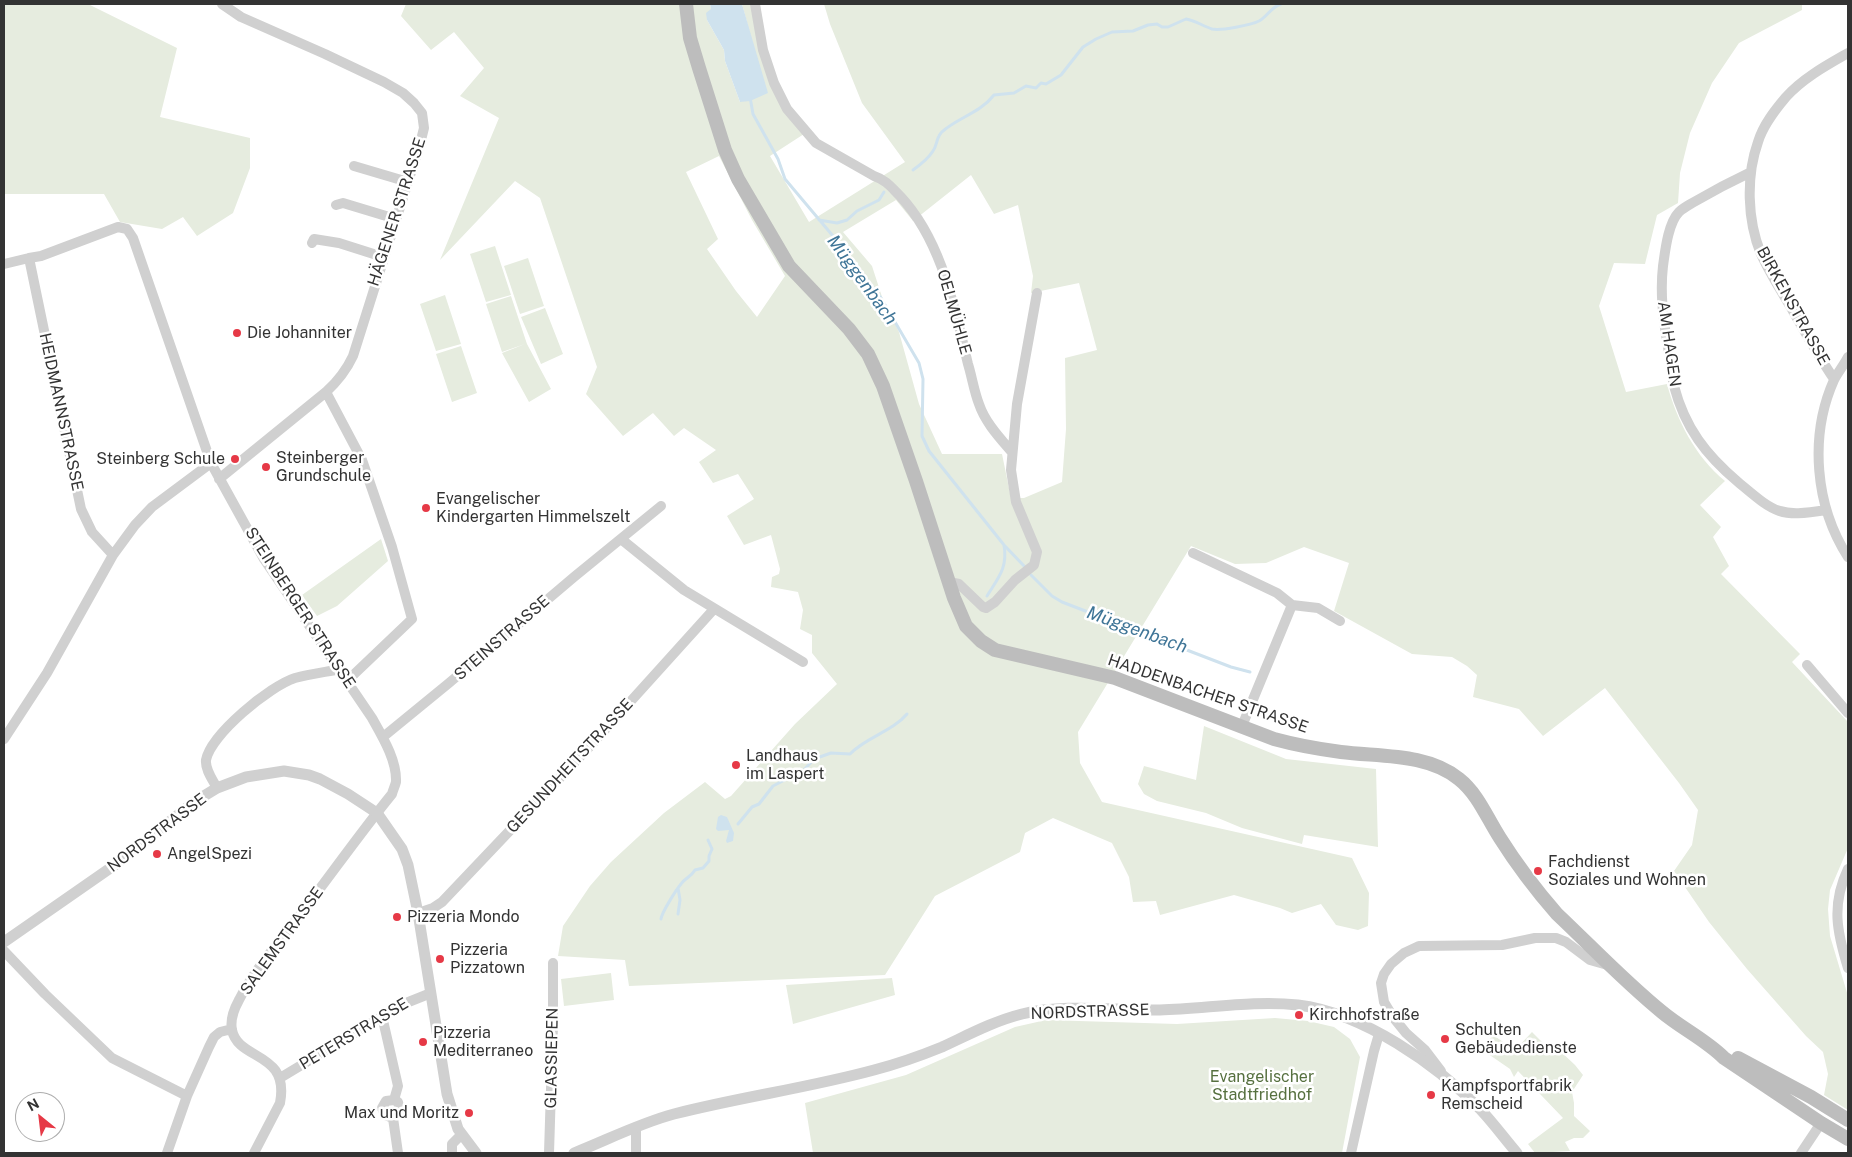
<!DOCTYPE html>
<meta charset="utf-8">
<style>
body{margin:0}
#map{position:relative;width:1852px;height:1157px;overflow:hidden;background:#fff;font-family:"Public Sans",sans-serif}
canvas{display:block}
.frame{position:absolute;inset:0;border:5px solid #333;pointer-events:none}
.north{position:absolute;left:15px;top:1092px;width:50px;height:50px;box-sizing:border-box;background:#fff;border:1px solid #adadad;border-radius:50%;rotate:331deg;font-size:14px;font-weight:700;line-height:20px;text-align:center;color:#333}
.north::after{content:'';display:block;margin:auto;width:18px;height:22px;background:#e63946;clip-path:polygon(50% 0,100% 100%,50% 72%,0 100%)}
</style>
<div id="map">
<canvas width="1852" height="1157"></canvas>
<div class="frame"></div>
<div class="north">N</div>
</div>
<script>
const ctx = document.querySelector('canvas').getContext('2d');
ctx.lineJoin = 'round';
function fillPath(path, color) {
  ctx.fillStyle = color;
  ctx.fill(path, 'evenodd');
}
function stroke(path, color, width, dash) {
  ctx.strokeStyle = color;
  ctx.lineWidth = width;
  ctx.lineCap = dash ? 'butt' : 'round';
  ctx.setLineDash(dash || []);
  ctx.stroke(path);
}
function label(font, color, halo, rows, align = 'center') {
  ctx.font = font + ' "Public Sans",sans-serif';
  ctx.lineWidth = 5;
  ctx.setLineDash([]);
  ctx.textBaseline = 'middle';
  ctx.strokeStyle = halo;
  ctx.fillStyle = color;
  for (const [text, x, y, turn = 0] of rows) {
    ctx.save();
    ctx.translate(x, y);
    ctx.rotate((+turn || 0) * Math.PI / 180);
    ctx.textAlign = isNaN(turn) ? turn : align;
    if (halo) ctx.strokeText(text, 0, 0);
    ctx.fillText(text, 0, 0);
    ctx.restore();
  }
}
const green = new Path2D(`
 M4,4H88L177,48L160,117L250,138V168L233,213L197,236L183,217L162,229L120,222L104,194H4Z
 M406,4H710L711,9L707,20L724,50L725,61L740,102L755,52L742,4H758L766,57L804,134L770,156L809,222L905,162L862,103L830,24L824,4H1802V10L1739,43L1712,83L1690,133L1680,173L1678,203L1657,215L1645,264L1614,263L1599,306L1626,392L1667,384C1677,421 1695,456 1725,481L1700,505L1721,527L1713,537L1729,566L1721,574L1800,654L1792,662L1848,722V848L1830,890L1828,909L1830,936L1848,996V1110L1824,1095L1828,1074L1823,1052L1806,1036L1747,969L1709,922L1674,871L1692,845L1698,810L1679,783L1605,688L1543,736L1519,709L1473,697L1477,675L1467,666L1452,657L1412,654L1334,611L1349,563L1304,547L1266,563L1235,564L1191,546L1078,732L1080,763L1102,802L1352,858L1369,893L1368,926L1358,930L1336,925L1321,904L1292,913L1280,908L1234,895L1160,915L1156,901L1133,902L1129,877L1112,843L1053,818L1025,833L1020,852L935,896L885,975L629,986L625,960L558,956L563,926L590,886L611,862L664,813L705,782L725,799L731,796L795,724L837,684L812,653V635L800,629L803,610L798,592L771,587L772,577L779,574L780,569L771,535L744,545L727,516L754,499L738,474L713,483L699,462L716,450L684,428L674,436L653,413L623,436L586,394L597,367L540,198L515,181L440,260L499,118L460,96L484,68L454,32L431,50L401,16ZM719,156L752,220L785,276L757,317L736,291L707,249L718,239L686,172ZM971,175L994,214L1018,205L1033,276L1031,293L1079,283L1097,350L1065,358L1066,429L1062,482L1024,498H1011L1002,454H942L919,404L899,332L883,300L872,266L843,232L896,200L913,221Z
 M495,246L511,295L486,302L470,254Z
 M528,258L544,306L520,314L504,266Z
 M445,295L461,344L436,351L420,304Z
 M511,296L527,344L551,389L529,402L502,353L525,344L502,352L486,304Z
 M545,308L563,354L541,364L521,317Z
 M461,346L477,393L452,402L436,354Z
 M381,539L388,561L337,606L317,616L302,595Z
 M1204,726L1286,759L1376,769L1378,847L1304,835L1302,844L1242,828L1206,813L1157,801L1144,794L1138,784L1144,766L1196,780Z
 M611,973L614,1000L564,1006L561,979Z
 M892,978L895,995L793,1024L786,985Z
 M1275,1018L1308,1021L1334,1027L1350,1039L1360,1057L1342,1153H813L805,1103L906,1075L1015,1027L1046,1020L1177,1024Z
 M1532,1032L1543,1043L1558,1049L1575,1065L1583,1075L1572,1092L1574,1103V1116L1590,1131L1583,1138H1574L1565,1142L1570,1151L1535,1153L1528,1144L1563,1118L1518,1071L1514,1077L1510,1069L1481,1049L1493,1035L1515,1050Z`);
const water = new Path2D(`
 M710,4H742L768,93L750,101L740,102L725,61L724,50L707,20L706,13L711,9Z
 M721,815L727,817L734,833L733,841L727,843L726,841L729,830L718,831L716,829L718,817Z`);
const stream = new Path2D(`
 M750,97L753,114L778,159L785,179L838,242L881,298L919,363L923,379L922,436L929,451L1004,545L1025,567
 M913,170C920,165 928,159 933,151C938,144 936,136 943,131C959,117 980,113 994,95L1014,93L1026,86L1036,88L1041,83L1046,84L1061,75L1083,47L1096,39L1112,32L1133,31L1148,25L1157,24L1162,27H1168L1186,19C1196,21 1203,26 1212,29C1221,31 1251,25 1259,21C1268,16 1271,7 1281,4
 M819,220L837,223L847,220L857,211L879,200L884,192
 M1031,575L1052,596L1062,602L1231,667L1250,672
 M987,596C998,578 1008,568 1004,545
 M738,824L752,807L759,804L773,786L804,770L814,759L831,753L850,754C866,737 892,732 907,714
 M678,888L680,900L678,914
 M661,919C662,912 676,890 681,884C685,878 691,877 695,870L703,868L709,861V856L712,849L708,840`);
const minor = new Path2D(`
 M755,4L763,50L774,83L787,109L816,143L874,176C886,180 891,187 900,196C942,241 954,306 968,364C972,377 974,391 979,404C985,422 999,437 1011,451
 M354,166L408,182
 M1751,172C1732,181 1713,191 1694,202C1689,205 1683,208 1679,212C1668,223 1665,252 1663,266C1660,292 1663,316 1667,342C1670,356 1671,372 1674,386C1685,428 1706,455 1738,482C1774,512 1778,518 1826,510
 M336,205L343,203L396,219
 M312,243L314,239L339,243L383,257
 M4,264L29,258
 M1848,357C1844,365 1838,372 1834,380C1809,436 1815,506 1848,557
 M1834,379C1819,357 1806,334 1793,311C1782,292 1770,274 1761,254C1747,220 1746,176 1758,142C1763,125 1775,110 1786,97C1803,78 1827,65 1848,53
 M326,392L362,460L392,547L412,619L348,680
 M219,479L326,392C338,381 346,371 353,356L420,144L424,128L422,113L414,103L403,93L384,82L325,54L241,17L222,4
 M621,539L684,590L803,662
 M1193,553L1277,593L1292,605L1242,726
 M113,555L92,532L81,509L29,258L41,256L118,227L127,229L133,238L211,463L264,559L372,718C382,736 397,760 396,782C395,786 393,790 392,794C361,832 333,872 303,911C281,940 255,968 239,1000C234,1009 230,1020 232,1030C238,1061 290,1051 280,1103L254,1153
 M949,582L959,584L983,607L986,608L995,602L1015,580L1034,565L1037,552L1016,502L1011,470L1017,404L1037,293
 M1292,605L1318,608L1340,621
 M1807,665L1848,713
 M383,737L449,683L574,577L661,506
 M4,739L47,673L113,555L135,525L152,507L211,463
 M217,788C213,780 205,770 206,760C211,734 270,686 295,678C310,674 326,672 341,669
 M1848,869C1831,905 1837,932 1848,968
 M418,913L433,908L442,902L593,743L714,609
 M4,951L45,994L112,1058L187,1096
 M382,1016L398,1086L394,1100L398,1102L400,1111L393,1118L398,1153
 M1441,1071L1425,1050L1406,1033L1393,1017L1384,1002L1381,983L1384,974L1391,964L1404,953L1419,946L1502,945L1535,938H1556L1566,942L1590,960L1611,966
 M280,1078L401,1005L431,993
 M393,1118L385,1115L382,1108L386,1101L394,1100
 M636,1128V1153
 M167,1153L187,1096L209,1047L214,1037L220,1032L232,1029
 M452,1153V1144L461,1135
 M549,1153L553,1025V963
 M1351,1153L1374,1051L1379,1034
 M1801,1153L1821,1123`);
const tertiary = new Path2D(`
 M4,942L119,862L194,802L217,788L246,777L284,771L309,775L320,779L348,794L377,813L402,849L408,865L418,913L447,1094L458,1129L476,1153
 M574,1153C607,1140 640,1123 674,1114C740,1097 808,1088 874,1070C897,1064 920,1056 942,1047C968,1035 994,1021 1022,1014C1066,1003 1115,1011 1160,1010C1205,1009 1253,1000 1298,1005C1363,1013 1436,1064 1481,1110C1494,1124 1505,1139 1517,1153`);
const secondary = new Path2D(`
 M686,4L690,38L699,68L725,150L738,179L789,266L849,329L868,354L883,386L916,481L954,598L966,626L981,641L995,650L1115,678L1274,739C1296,745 1318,749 1341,752C1380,757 1427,753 1459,779C1478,794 1487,818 1500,838C1517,865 1536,890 1557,914C1592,947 1625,982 1662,1012C1681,1028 1706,1040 1724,1058L1821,1123L1848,1139
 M1738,1058L1811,1097L1848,1120`);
const markers = [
 [237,333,5,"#e63946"],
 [235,459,5,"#e63946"],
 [266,467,5,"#e63946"],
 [426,508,5,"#e63946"],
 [736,765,5,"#e63946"],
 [157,854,5,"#e63946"],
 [1538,871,5,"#e63946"],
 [397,917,5,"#e63946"],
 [440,959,5,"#e63946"],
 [1299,1015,5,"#e63946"],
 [1445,1039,5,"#e63946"],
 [423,1042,5,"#e63946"],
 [1431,1095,5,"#e63946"],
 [469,1113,5,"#e63946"]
];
const streetNames = [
 ["HÄGENER STRASSE",397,212,-72],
 ["BIRKENSTRASSE",1793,306,61],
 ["OELMÜHLE",954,312,74],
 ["AM HAGEN",1669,344,82],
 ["HEIDMANNSTRASSE",61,412,78],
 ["STEINBERGER STRASSE",300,608,57],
 ["STEINSTRASSE",502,638,-41],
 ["HADDENBACHER STRASSE",1208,694,19],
 ["GESUNDHEITSTRASSE",570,766,-47],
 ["NORDSTRASSE",157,833,-37],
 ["SALEMSTRASSE",282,941,-54],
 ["NORDSTRASSE",1090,1012,-2],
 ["PETERSTRASSE",354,1034,-31],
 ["GLASSIEPEN",552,1058,-89]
];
const poiNames = [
 ["Die Johanniter",247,333],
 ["Steinberger",276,458],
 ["Grundschule",276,476],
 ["Steinberg Schule",225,459,"right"],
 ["Evangelischer",436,499],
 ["Kindergarten Himmelszelt",436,517],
 ["Landhaus",746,756],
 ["im Laspert",746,774],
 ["AngelSpezi",167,854],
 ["Fachdienst",1548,862],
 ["Soziales und Wohnen",1548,880],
 ["Pizzeria Mondo",407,917],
 ["Pizzeria",450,950],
 ["Pizzatown",450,968],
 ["Kirchhofstraße",1309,1015],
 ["Schulten",1455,1030],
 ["Gebäudedienste",1455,1048],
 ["Pizzeria",433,1033],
 ["Mediterraneo",433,1051],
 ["Kampfsportfabrik",1441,1086],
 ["Remscheid",1441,1104],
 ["Max und Moritz",459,1113,"right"]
];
const parkNames = [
 ["Evangelischer",1262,1077],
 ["Stadtfriedhof",1262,1095]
];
const waterNames = [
 ["Müggenbach",862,280,54],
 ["Müggenbach",1137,630,20]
];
fillPath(green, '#e6ecdf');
fillPath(water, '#cfe2ee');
stroke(stream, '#cfe2ee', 3);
stroke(minor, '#d0d0d0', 10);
stroke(tertiary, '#d0d0d0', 11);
stroke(secondary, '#bdbdbd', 14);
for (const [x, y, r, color] of markers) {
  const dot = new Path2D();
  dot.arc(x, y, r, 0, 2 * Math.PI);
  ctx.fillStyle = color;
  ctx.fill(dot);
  stroke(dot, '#fff', 2);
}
label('16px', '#333', '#fff', streetNames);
label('16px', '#333', '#fff', poiNames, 'left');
label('16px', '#56703f', '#fff', parkNames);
label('italic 18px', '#3f7597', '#fff', waterNames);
</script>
